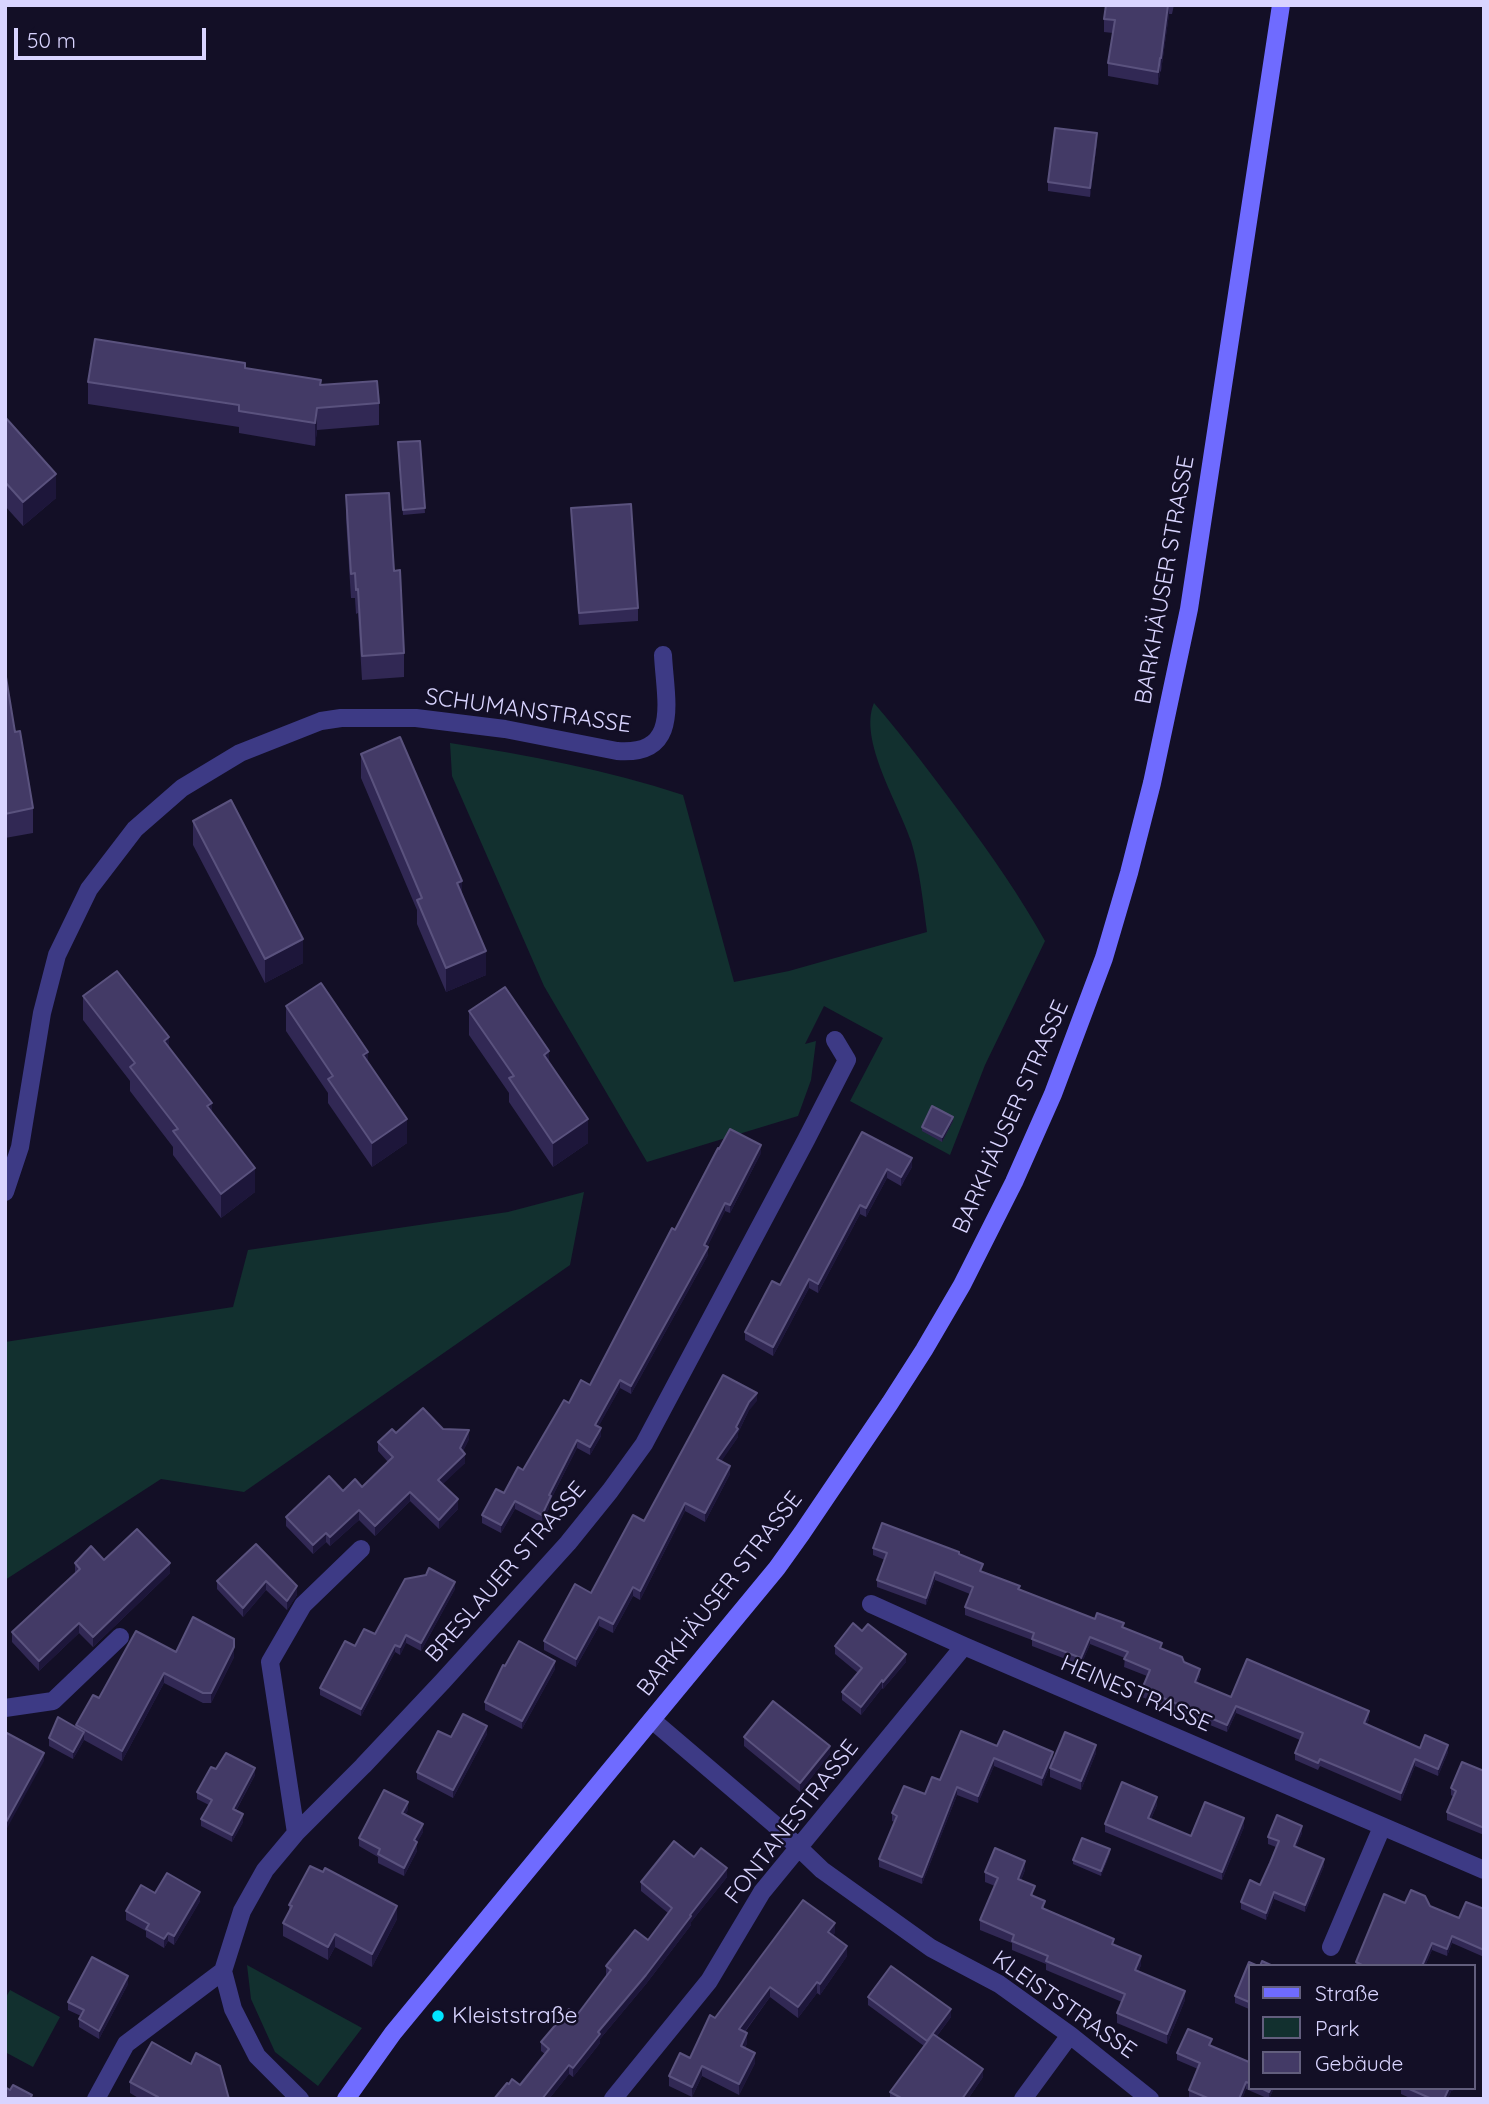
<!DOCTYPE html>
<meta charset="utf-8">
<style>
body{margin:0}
#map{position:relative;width:1489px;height:2104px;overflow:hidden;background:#130f26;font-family:Quicksand,sans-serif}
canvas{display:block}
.frame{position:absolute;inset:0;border:7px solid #d9d4ff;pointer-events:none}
.legend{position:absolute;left:1248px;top:1964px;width:228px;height:126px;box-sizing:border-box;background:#130f26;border:2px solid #625e7d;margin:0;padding:9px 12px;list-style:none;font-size:21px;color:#d9d4ff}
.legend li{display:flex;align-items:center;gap:14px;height:35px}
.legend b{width:35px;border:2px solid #625e7d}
.scale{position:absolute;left:14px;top:28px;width:192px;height:32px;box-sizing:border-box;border:4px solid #d9d4ff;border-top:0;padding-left:9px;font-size:21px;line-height:24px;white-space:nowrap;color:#d9d4ff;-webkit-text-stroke:5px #130f26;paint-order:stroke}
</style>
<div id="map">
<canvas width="1489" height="2104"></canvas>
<div class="frame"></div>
<ul class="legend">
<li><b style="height:9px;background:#6f6bff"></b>Straße</li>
<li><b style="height:19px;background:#12302f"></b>Park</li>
<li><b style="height:19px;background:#433a66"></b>Gebäude</li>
</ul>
<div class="scale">50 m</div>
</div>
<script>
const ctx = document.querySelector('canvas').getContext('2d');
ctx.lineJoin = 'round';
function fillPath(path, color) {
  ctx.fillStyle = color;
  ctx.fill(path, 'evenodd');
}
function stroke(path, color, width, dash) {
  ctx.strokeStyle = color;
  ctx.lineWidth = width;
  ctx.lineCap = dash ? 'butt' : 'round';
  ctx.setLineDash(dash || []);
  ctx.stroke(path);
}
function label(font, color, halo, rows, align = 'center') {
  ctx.font = font + ' Quicksand,sans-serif';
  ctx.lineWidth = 5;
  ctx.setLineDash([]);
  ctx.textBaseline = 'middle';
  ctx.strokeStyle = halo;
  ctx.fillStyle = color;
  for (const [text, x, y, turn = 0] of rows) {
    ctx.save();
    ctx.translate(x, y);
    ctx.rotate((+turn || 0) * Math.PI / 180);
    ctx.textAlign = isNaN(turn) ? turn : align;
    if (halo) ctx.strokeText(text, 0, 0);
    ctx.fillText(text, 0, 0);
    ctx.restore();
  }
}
const green = new Path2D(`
 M874,703C905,739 933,776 961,814C991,855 1020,896 1045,941L985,1065L950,1155L850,1101L883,1038L824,1006L805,1044L816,1041L811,1080L798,1116L647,1162L544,986L452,776L450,743C529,755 607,770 683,795L734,982L789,971L927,932C923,902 920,871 911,841C899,804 858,740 874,703Z
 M584,1192L570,1265L244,1492L161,1479L5,1580V1342L233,1307L248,1250L508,1212Z
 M247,1965L362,2028L318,2086L275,2052L251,1999Z
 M10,1990L60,2017L33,2067L5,2052V1999Z`);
const street = new Path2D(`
 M5,1192L20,1147L42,1013L57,955L89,889L135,829L182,788L240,753L321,721L341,718H416L505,729L617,751C682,756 665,699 663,655
 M871,1604L964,1646L1484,1870
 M5,1708L53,1701L120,1637
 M652,1720L774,1824L822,1870L931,1948L999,1984L1070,2035L1150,2099
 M296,1833L270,1662L303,1605L361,1549
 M1331,1947L1382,1827
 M96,2099L126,2044L223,1971
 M300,2099L257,2056L233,2009L223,1971L242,1911L265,1870L296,1833L363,1766L443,1681L568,1543L610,1491L644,1444L806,1140L847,1060L835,1040
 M613,2099L709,1981L762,1892L964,1646
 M1023,2099L1070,2035`);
const secondary = new Path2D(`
 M346,2099L393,2033L777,1568L802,1533L890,1403L924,1350L962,1285L1014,1182L1053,1094L1104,958L1129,873L1152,783L1189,609L1281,5`);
const wall = new Path2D(`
 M1106,5H1174L1172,14H1169L1161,71L1160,72L1158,85L1108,76V63L1113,33L1104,32V19Z
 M1097,142L1090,197L1048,191V182Z
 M245,368L321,385L379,403V425L317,430L315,446L239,433V427L88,404V382Z
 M5,417L56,498L23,526L5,506Z
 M420,441L425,513L403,515L398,442Z
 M346,495L394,571L404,653V677L362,680L358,613L356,614L355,598H351L346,519Z
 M571,508L638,608V621L579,625Z
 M5,671L15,732L33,808V833L5,838Z
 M361,754L462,893L486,975L446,992L417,924V910L361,778Z
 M193,821L303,963L265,983L193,845Z
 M83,996L169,1047L212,1112L255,1192L221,1218L173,1155V1147L130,1091V1081L83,1020Z
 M286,1006L368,1062L407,1143L372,1167L328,1103V1093L286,1031Z
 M469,1011L549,1062L588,1143L553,1167L509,1102V1093L469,1035Z
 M953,1121L942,1142L922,1131V1127Z
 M862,1132L912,1167L901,1186L887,1178L866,1217L860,1214L818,1293L809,1288L773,1356L745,1340V1332L780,1285Z
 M761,1153L730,1213L725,1211L707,1247L708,1255L631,1394L620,1388L598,1427L601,1436L590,1455L577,1448L551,1499V1504L542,1523L515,1509L501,1533L482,1523V1515L504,1493L523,1470L569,1403L590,1385L675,1230Z
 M757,1401L749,1410L738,1433V1437L721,1461L730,1474L705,1522L685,1511L640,1600L633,1596L613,1633L599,1626L576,1667L544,1650V1641L591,1593L644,1521Z
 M443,1429L469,1439L463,1451L465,1463L442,1484L458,1509L439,1529L410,1501L375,1536L359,1520L330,1546L326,1542L313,1554L286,1526V1517L343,1491L362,1487L388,1462L378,1451V1442L396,1433Z
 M256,1544L297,1595L287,1610L266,1590L243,1617L217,1589V1581Z
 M873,1548L959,1555L982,1572L1020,1590L1095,1619L1124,1628L1184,1662L1200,1676L1197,1683L1231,1697L1369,1719L1366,1725L1420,1748L1448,1752L1438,1776L1415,1766L1401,1801L1320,1766L1318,1770L1295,1760V1753L1300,1740L1236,1713L1227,1732L1142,1697V1689L1147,1676L1124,1667L1125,1658L1090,1644L1081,1665L1032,1646V1640L965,1615V1607L970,1594L935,1580L926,1605L877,1587V1580L885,1560L873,1555Z
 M104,1560L170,1573L93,1647L79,1633L39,1671L12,1642V1632L75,1573V1563Z
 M455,1589L421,1651L406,1643L400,1655L395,1652L361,1716L320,1695V1688L375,1634Z
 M835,1646L906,1662L883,1689L882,1688L861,1715L842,1700V1692L858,1673L835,1654Z
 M176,1652L234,1657L211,1703H203L164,1683L122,1761L84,1740L73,1759L49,1746V1738L76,1727V1725L99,1698Z
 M505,1666L555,1669L522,1729L485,1710V1702Z
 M487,1734L453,1798L417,1779V1772L451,1737Z
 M744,1737L830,1754L800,1792L744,1746Z
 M997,1746L1053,1759L1042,1786L994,1766L978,1803L957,1795L922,1884L879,1867V1859L895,1822L892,1821V1813L925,1794L940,1780Z
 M1096,1753L1081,1790L1050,1777V1768Z
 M216,1769L255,1775L236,1811L243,1822L232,1842L201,1826V1819L209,1805L197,1799V1792Z
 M1484,1771V1835L1447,1820V1812L1454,1797L1451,1795V1788Z
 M1157,1805L1151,1819L1191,1836L1244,1827L1222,1880L1105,1832V1824Z
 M408,1810L405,1815L423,1832L417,1842V1851L404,1876L378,1863V1857L359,1846V1838Z
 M1302,1833L1296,1847L1324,1866L1305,1912L1274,1899L1266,1920L1241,1909V1902L1260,1885L1276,1847L1268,1844V1837Z
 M1110,1853L1101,1876L1073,1864V1860Z
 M694,1857L727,1877L691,1922V1925L646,1984L600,2039V2043L573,2077L569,2074L549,2099H494L509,2084L520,2085L545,2054L541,2051V2042L577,2015L607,1976L606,1975V1966L648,1940L668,1913L641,1891V1882Z
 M1025,1870L1021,1880L1045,1909L1114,1945L1141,1965L1138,1972L1185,2000L1167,2044L1117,2023V2013L1122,2002L1046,1970V1964L1012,1950V1943L980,1930V1920L995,1886L985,1882V1872Z
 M155,1893L200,1901L174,1945L168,1941L164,1948L146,1937V1931L126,1920V1911Z
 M1405,1903L1430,1906L1459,1918L1484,1909V1957L1452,1943L1447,1956L1432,1950L1425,1966H1356V1962Z
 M289,1905L397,1919L372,1967L335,1947L328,1960L283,1936V1923L289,1912Z
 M835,1933L833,1935L847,1956L820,1995L817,1993L798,2018L770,1997L745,2032L747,2043L745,2048L755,2063L739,2095L702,2076L692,2097L669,2086V2076L690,2058L715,2018Z
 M1249,1966V2009L1235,2003V1996Z
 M128,1984L99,2039L79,2027V2019L81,2016L68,2010V2002Z
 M868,1997L951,2017L937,2036L983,2077L968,2099H890V2092L924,2046L868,2005Z
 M1212,2046L1249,2062V2088H1274L1269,2099L1246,2089L1242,2099H1193L1189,2097V2090L1198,2069L1177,2060V2053Z
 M130,2082L229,2099H140L130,2093Z
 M1401,2088H1459L1451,2091L1448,2099H1412L1401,2094Z`);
const shadedWall = new Path2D(`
 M1168,5L1169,14L1161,71V58Z
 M1160,58V72L1158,85V72Z
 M1097,133V142L1090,197V188Z
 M317,408V430L315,446V423Z
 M56,474V498L23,526V502Z
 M462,881V905L457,883Z
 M303,939V963L265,983V959Z
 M486,951V975L446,992V968Z
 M169,1037V1061L164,1041Z
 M549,1051V1075L544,1055Z
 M368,1052V1076L363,1055Z
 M212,1103V1127L207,1106Z
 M953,1117V1121L942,1142V1137Z
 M407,1119V1143L372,1167V1143Z
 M588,1119V1143L553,1167V1143Z
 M761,1145V1153L730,1213V1205Z
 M912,1158V1167L901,1186V1177Z
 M255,1168V1192L221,1218V1194Z
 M887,1169V1178L866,1217V1208Z
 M725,1203V1211L704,1253V1245Z
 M860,1205V1214L818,1293V1284Z
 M708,1247V1255L631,1394V1386Z
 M809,1279V1288L773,1356V1347Z
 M620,1380V1388L595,1433V1425Z
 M757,1393V1401L749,1410L738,1433V1437L717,1468V1459L736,1427L749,1402Z
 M601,1428V1436L590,1455V1447Z
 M469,1430V1439L460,1457V1448Z
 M577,1440V1448L551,1499V1504L542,1523V1515L549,1495Z
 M465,1454V1463L438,1489V1480Z
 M730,1466V1474L705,1522V1513Z
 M410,1492V1501L375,1536V1526Z
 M458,1499V1509L439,1529V1520Z
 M515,1501V1509L501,1533V1525Z
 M685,1503V1511L640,1600V1591Z
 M359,1510V1520L330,1546V1537Z
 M326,1533V1542L313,1554V1545Z
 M170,1563V1573L93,1647V1637Z
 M935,1572V1580L926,1605V1598Z
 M266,1581V1590L243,1617V1608Z
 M455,1582V1589L421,1651V1643Z
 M297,1586V1595L287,1610V1601Z
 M633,1587V1596L613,1633V1624Z
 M599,1617V1626L576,1667V1659Z
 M79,1623V1633L39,1671V1661Z
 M406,1635V1643L400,1655V1647Z
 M1090,1637V1644L1081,1665V1658Z
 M395,1645V1652L361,1716V1709Z
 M234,1647V1657L211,1703V1693Z
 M906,1654V1662L883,1689V1682Z
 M555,1661V1669L522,1729V1721Z
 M1200,1669V1676L1195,1690V1682Z
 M164,1673V1683L122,1761V1751Z
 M882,1680V1688L861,1715V1707Z
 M1236,1706V1713L1227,1732V1725Z
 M1369,1711V1719L1364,1731V1723Z
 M487,1726V1734L453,1798V1790Z
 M84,1732V1740L73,1759V1752Z
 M1096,1745V1753L1081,1790V1781Z
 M1448,1745V1752L1438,1776V1769Z
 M830,1746V1754L800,1792V1783Z
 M1053,1752V1759L1042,1786V1778Z
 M44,1753V1761L5,1832V1824Z
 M994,1758V1766L978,1803V1796Z
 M1415,1759V1766L1401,1801V1793Z
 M255,1768V1775L233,1816V1809Z
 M957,1787V1795L922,1884V1877Z
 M1157,1797V1805L1148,1826V1818Z
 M408,1802V1810L402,1822V1813Z
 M243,1814V1822L232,1842V1835Z
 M1244,1818V1827L1222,1880V1872Z
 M423,1824V1832L414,1849V1840Z
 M1302,1826V1833L1294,1853V1846Z
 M417,1842V1851L404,1876V1868Z
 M1110,1849V1853L1101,1876V1871Z
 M1324,1859V1866L1305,1912V1905Z
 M1025,1861V1870L1018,1888V1879Z
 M727,1868V1877L691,1922V1925L646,1984L600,2039V2043L573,2077V2068L598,2032Z
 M200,1892V1901L174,1945V1936Z
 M1274,1892V1899L1266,1920V1913Z
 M397,1906V1919L372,1967V1954Z
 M835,1923V1933L828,1942V1932Z
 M168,1933V1941L164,1948V1939Z
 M335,1934V1947L328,1960V1947Z
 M1452,1936V1943L1447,1956V1949Z
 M1432,1943V1950L1425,1966H1422Z
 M847,1946V1956L820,1995V1984Z
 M1141,1956V1965L1135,1979V1970Z
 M128,1976V1984L99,2039V2031Z
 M817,1982V1993L798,2018V2007Z
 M770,1987V1997L739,2039V2029Z
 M1185,1991V2000L1167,2044V2034Z
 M951,2009V2017L927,2049V2041Z
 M747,2033V2043L741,2056V2046Z
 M755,2053V2063L739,2095V2084Z
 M569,2065V2074L549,2099H542Z
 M702,2066V2076L692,2097V2087Z
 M983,2069V2077L968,2099H962Z
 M1246,2082V2089L1242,2099H1239Z
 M1271,2088H1274L1269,2099V2092Z
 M1449,2088H1459L1451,2091L1448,2099H1444Z`);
const building = new Path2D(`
 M1106,5H1168L1161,58H1160L1158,72L1108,63L1115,20L1104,19Z
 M1055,128L1097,133L1090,188L1048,182Z
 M95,339L245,363V368L321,380L320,385L377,381L379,403L317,408L315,423L239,411V405L88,382Z
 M5,417L56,474L23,502L5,482Z
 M420,441L425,508L403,510L398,442Z
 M389,493L394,571L400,570L404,653L362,656L358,589L356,590L355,573L351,574L346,495Z
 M631,504L638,608L579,613L571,508Z
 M5,671L15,732L20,731L33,808L5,814Z
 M400,737L462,881L457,883L486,951L446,968L417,900L422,898L361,754Z
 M231,800L303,939L265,959L193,821Z
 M117,971L169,1037L164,1041L212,1103L207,1106L255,1168L221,1194L173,1131L178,1129L130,1067L135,1063L83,996Z
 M321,983L368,1052L363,1055L407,1119L372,1143L328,1079L333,1076L286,1006Z
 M505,987L549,1051L544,1055L588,1119L553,1143L509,1078L514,1076L469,1011Z
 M932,1106L953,1117L942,1137L922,1127Z
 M730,1129L761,1145L730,1205L725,1203L704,1245L708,1247L631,1386L620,1380L595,1425L601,1428L590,1447L577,1440L549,1495L551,1496L542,1515L515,1501L501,1525L482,1515L496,1489L504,1493L518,1467L523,1470L564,1400L569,1403L581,1380L590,1385L672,1228L675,1230L718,1148L719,1149Z
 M862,1132L912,1158L901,1177L887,1169L866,1208L860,1205L818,1284L809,1279L773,1347L745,1332L772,1281L780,1285Z
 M723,1375L757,1393L749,1402L736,1427L738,1429L717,1459L730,1466L705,1513L685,1503L640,1591L633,1587L613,1624L599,1617L576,1659L544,1641L575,1584L591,1593L633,1515L644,1521Z
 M423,1408L443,1429L469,1430L460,1448L465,1454L438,1480L458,1499L439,1520L410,1492L375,1526L359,1510L330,1537L326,1533L313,1545L286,1517L329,1476L343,1491L355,1479L362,1487L393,1457L378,1442L392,1429L396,1433Z
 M882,1523L959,1552V1554L983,1564L980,1571L1020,1586L1018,1589L1095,1619L1097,1613L1124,1623L1122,1627L1162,1643L1160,1648L1182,1657L1184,1662L1200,1669L1195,1682L1231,1697L1247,1659L1369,1711L1364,1723L1420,1748L1425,1735L1448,1745L1438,1769L1415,1759L1401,1793L1320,1759L1318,1763L1295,1753L1303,1733L1236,1706L1227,1725L1142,1689L1150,1670L1124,1659L1128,1652L1090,1637L1081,1658L1032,1639L1034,1633L965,1607L973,1587L935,1572L926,1598L877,1580L887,1553L873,1548Z
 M137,1529L170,1563L93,1637L79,1623L39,1661L12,1632L80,1569L75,1563L91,1546L104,1560Z
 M256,1544L297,1586L287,1601L266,1581L243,1608L217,1581Z
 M429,1568L455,1582L421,1643L406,1635L400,1647L395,1645L361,1709L320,1688L345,1641L355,1646L364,1629L375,1634L405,1579L426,1575Z
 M193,1617L234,1639V1647L211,1693H203L164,1673L122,1751L76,1725L93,1695L99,1698L136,1631L176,1652Z
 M853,1623L862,1631L868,1624L906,1654L883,1682L882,1680L861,1707L842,1692L862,1668L835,1646Z
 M519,1641L555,1661L522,1721L485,1702L503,1665L505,1666Z
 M773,1701L830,1746L800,1783L744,1737Z
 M463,1714L487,1726L453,1790L417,1772L438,1731L451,1737Z
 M58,1717L84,1732L73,1752L49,1738Z
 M961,1731L997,1746L1004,1731L1053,1752L1042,1778L994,1758L978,1796L957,1787L922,1877L879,1859L897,1816L892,1813L904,1786L925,1794L932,1777L940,1780Z
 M5,1732L44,1753L5,1824Z
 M1065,1732L1096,1745L1081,1781L1050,1768Z
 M226,1753L255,1768L233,1809L243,1814L232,1835L201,1819L212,1800L197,1792L211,1767L216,1769Z
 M1462,1762L1484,1771V1828L1447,1812L1456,1791L1451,1788Z
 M1122,1782L1157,1797L1148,1818L1191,1836L1205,1802L1244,1818L1222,1872L1105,1824Z
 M384,1790L408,1802L402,1813L423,1824L414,1840L417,1842L404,1868L378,1854L380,1849L359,1838Z
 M1277,1815L1302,1826L1294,1846L1324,1859L1305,1905L1274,1892L1266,1913L1241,1902L1250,1880L1260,1885L1270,1863L1279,1841L1268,1837Z
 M1082,1838L1110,1849L1101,1871L1073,1860Z
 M674,1841L694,1857L701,1848L727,1868L690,1915L691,1916L646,1975L598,2032L600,2034L573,2068L569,2065L542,2099H494L507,2083L509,2084L512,2079L520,2085L549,2049L541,2042L569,2009L577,2015L611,1970L606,1966L635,1930L648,1940L672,1908L641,1882Z
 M995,1848L1025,1861L1018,1879L1035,1886L1031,1895L1045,1901L1042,1908L1114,1939L1112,1944L1141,1956L1135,1970L1185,1991L1167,2034L1117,2013L1125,1994L1046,1961L1048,1956L1012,1941L1014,1935L980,1920L998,1878L985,1872Z
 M310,1866L323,1872L325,1868L397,1906L372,1954L335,1934L328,1947L283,1923L292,1906L289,1905Z
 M167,1873L200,1892L174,1936L168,1933L164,1939L146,1929L149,1924L126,1911L141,1885L155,1893Z
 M1411,1890L1425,1896L1430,1906L1459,1918L1466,1902L1484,1909V1950L1452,1936L1447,1949L1432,1943L1422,1966H1364L1356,1962L1384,1894L1405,1903Z
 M803,1900L835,1923L828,1932L847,1946L820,1984L817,1982L798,2007L770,1987L739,2029L747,2033L741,2046L755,2053L739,2084L702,2066L692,2087L669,2076L680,2053L690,2058L710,2015L715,2018Z
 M92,1957L128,1976L99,2031L79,2019L84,2010L68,2002Z
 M1262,1961L1273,1966H1260Z
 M1249,1962L1258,1966H1249V2002L1235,1996Z
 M891,1966L951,2009L927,2041L868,1997Z
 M1188,2029L1212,2039L1209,2045L1249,2062V2083L1246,2082L1239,2099H1210L1189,2090L1200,2063L1177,2053Z
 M933,2034L983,2069L962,2099H903L890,2092Z
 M152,2042L191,2064L196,2053L220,2066L229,2099H157L158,2097L130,2082Z
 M13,2085L32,2095L30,2099H5V2087L10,2090Z
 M1261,2088H1271L1269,2092Z
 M1407,2088H1449L1444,2099H1432Z`);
const markers = [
 [438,2016,7,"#00e5ff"]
];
const streetNames = [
 ["BARKHÄUSER STRASSE",1165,580,-80],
 ["SCHUMANSTRASSE",528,711,8],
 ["BARKHÄUSER STRASSE",1011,1117,-66],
 ["BRESLAUER STRASSE",506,1572,-49],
 ["BARKHÄUSER STRASSE",720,1594,-52],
 ["HEINESTRASSE",1136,1694,23],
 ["FONTANESTRASSE",792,1822,-52],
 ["KLEISTSTRASSE",1064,2005,35]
];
const poiNames = [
 ["Kleiststraße",452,2016]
];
fillPath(green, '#12302f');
stroke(street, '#3d3a85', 18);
stroke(secondary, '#6f6bff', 18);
fillPath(wall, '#312854');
fillPath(shadedWall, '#1d163a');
fillPath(building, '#433a66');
stroke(building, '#5a527e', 2);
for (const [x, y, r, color] of markers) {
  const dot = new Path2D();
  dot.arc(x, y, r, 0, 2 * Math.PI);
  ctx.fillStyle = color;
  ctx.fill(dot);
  stroke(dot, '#130f26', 2.5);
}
label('23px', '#d9d4ff', '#130f26', streetNames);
label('23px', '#d9d4ff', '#130f26', poiNames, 'left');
</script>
